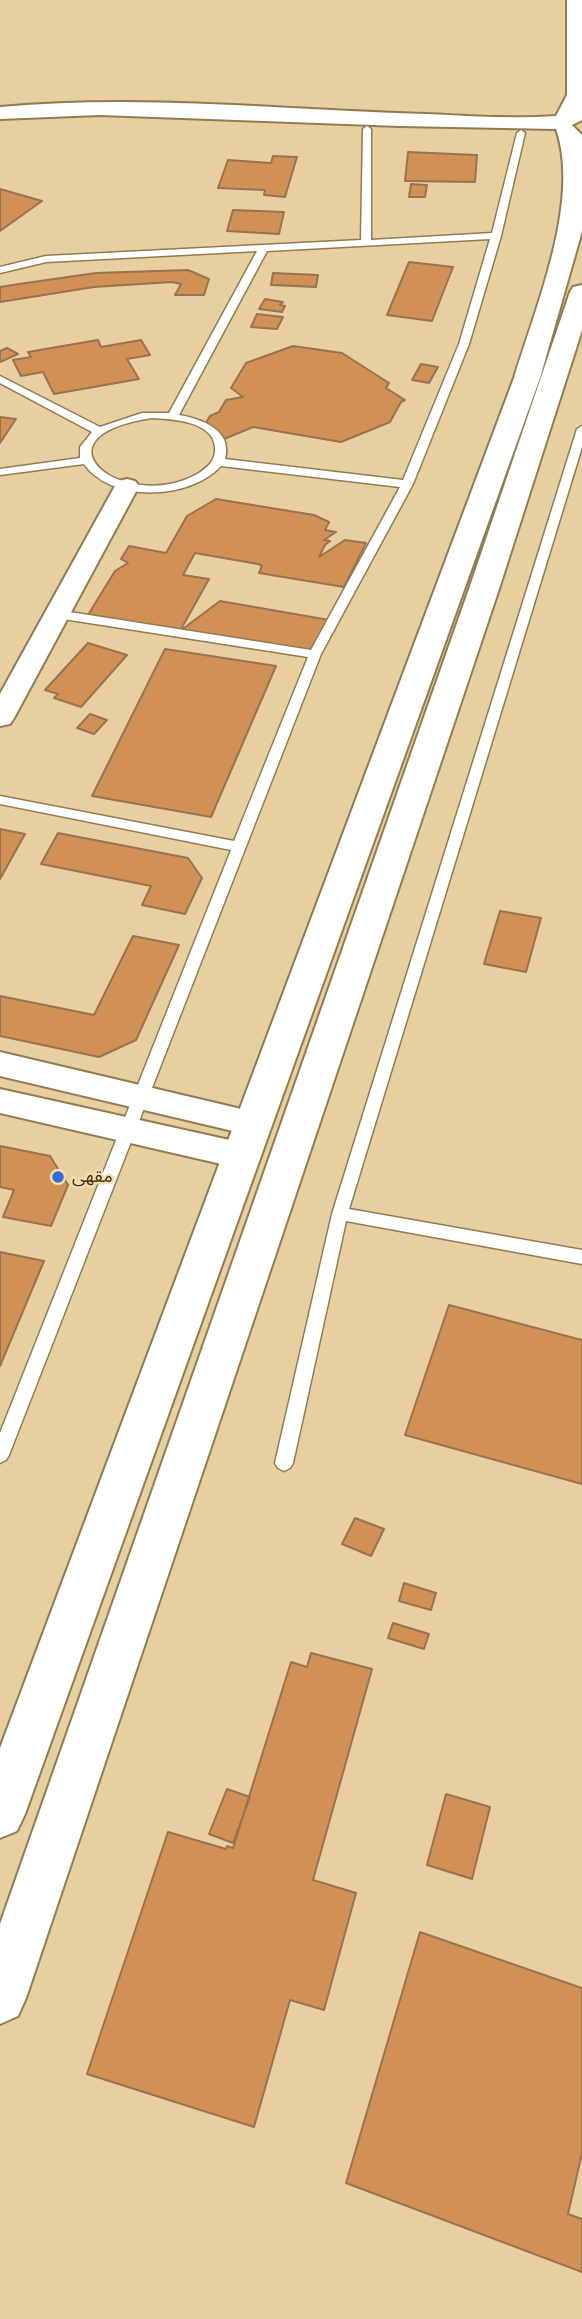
<!DOCTYPE html>
<meta charset="utf-8">
<style>
body{margin:0}
canvas{display:block;background:#e8cfa0}
</style>
<canvas width="582" height="2319"></canvas>
<script>
const ctx = document.querySelector('canvas').getContext('2d');
ctx.lineJoin = 'round';
function fillPath(path, color) {
  ctx.fillStyle = color;
  ctx.fill(path, 'evenodd');
}
function stroke(path, color, width, dash) {
  ctx.strokeStyle = color;
  ctx.lineWidth = width;
  ctx.lineCap = dash ? 'butt' : 'round';
  ctx.setLineDash(dash || []);
  ctx.stroke(path);
}
function label(font, color, halo, rows, align = 'center') {
  ctx.font = font + ' Merriweather,"Noto Sans Arabic",serif';
  ctx.lineWidth = 5;
  ctx.setLineDash([]);
  ctx.textBaseline = 'middle';
  ctx.strokeStyle = halo;
  ctx.fillStyle = color;
  for (const [text, x, y, turn = 0] of rows) {
    ctx.save();
    ctx.translate(x, y);
    ctx.rotate((+turn || 0) * Math.PI / 180);
    ctx.textAlign = isNaN(turn) ? turn : align;
    if (halo) ctx.strokeText(text, 0, 0);
    ctx.fillText(text, 0, 0);
    ctx.restore();
  }
}
const building = new Path2D(`
 M408,152L477,155L475,182L405,181Z
 M273,156L297,157L285,197L264,195L265,190L218,188L228,160L271,163Z
 M411,184L427,185L425,197H409Z
 M0,189L42,201L0,231Z
 M233,210L284,212L279,234L227,231Z
 M409,262L453,267L432,321L387,315Z
 M188,270L209,279L204,295H175L181,284L172,282L94,287L0,302V287L19,284L96,273Z
 M273,273L318,275L316,287L271,285Z
 M265,299L283,302L280,305L285,306L282,312L259,309Z
 M257,314L283,317L277,329L251,327Z
 M98,340L101,347L141,340L150,355L127,359L139,379L54,394L43,372L21,376L13,360L31,357L28,352Z
 M293,346L342,353L389,383L386,388L405,400L401,402L390,422L341,442L253,427L224,439L204,426L210,416L219,412L226,400L243,397L231,388L246,363Z
 M7,348L18,354L0,362V351Z
 M421,364L438,367L429,383L412,380Z
 M0,417L16,419L0,443Z
 M216,499L314,515L329,522L325,530L336,532L324,540L330,541L325,545L319,557L345,540L366,543L344,587L259,573L262,566L258,564L195,553L183,575L209,579L180,631L220,601L329,620L312,655L88,615L115,571L128,563L121,559L129,546L166,553L187,516Z
 M88,643L127,655L81,707L54,698L58,694L45,690Z
 M165,649L276,666L211,817L92,796Z
 M90,714L107,720L94,734L77,728Z
 M0,829L25,834L0,879Z
 M58,833L188,858L202,878L185,914L142,905L151,886L41,864Z
 M500,911L541,918L526,972L484,964Z
 M133,936L179,945L136,1040L99,1057L0,1036V996L94,1015Z
 M0,1146L50,1156L68,1185L51,1226L3,1217L14,1190L0,1187Z
 M0,1252L44,1261L0,1366Z
 M449,1305L582,1340V1484L405,1435Z
 M355,1518L384,1529L371,1556L342,1544Z
 M404,1583L436,1593L431,1610L399,1601Z
 M393,1623L429,1634L424,1649L388,1638Z
 M311,1653L372,1669L313,1880L356,1893L324,2010L290,2000L254,2127L87,2074L168,1832L226,1849L227,1846L233,1848L291,1662L307,1667Z
 M227,1789L250,1797L233,1843L209,1834Z
 M446,1794L490,1807L472,1879L427,1865Z
 M420,1932L582,1988V2153L568,2214L582,2219V2272L346,2183Z`);
const lane = new Path2D(`
 M367,126L371,129V240L492,233L517,133L521,130L525,133L501,236L469,344L413,484L321,654L9,1455L6,1460L0,1463V1433L231,850L0,804V796L234,841L308,657L57,618L51,614L57,610L311,650L400,487L221,466C190,500 111,503 84,464L0,475V469L80,458V447L92,432L0,383V376L100,427L142,413H169L257,251L46,262L0,273V267L46,256L361,240L363,129ZM490,239L459,344L403,480L225,459C233,430 202,419 179,415L267,251ZM152,418C172,419 213,421 215,447C216,460 209,466 199,473C126,516 25,437 152,418Z
 M582,426V447L349,1209L582,1250V1264L346,1221L293,1463L290,1468L284,1471L278,1468L275,1463L332,1214L577,429Z`);
const street = new Path2D(`
 M127,479L135,481L139,486L14,718L10,724L0,726V694L115,486L119,481Z
 M0,1052L254,1112L266,1115L270,1124L266,1133L254,1136L0,1076Z
 M0,1089L243,1143L255,1147L260,1156L255,1165L243,1169L0,1113Z`);
const secondary = new Path2D(`
 M567,0H582V120L572,125L582,135V231L540,378L25,1814L17,1831L0,1838V1748L514,378C536,306 581,200 556,129L400,126L100,115L0,119V107C142,94 285,110 427,114C470,116 513,119 556,116L567,95Z
 M582,285V330L499,589L26,1998L18,2016L0,2024V1924L469,589L570,292L573,287Z`);
const markers = [
 [58,1177,7,"#336bda"]
];
const poiNames = [
 ["مقهى",72,1177]
];
fillPath(building, '#d19054');
stroke(building, '#987352', 2);
stroke(lane, '#937b50', 3);
stroke(street, '#937b50', 4);
stroke(secondary, '#937b50', 4);
fillPath(lane, '#fff');
fillPath(street, '#fff');
fillPath(secondary, '#fff');
for (const [x, y, r, color] of markers) {
  const dot = new Path2D();
  dot.arc(x, y, r, 0, 2 * Math.PI);
  ctx.fillStyle = color;
  ctx.fill(dot);
  stroke(dot, '#f5dcad', 2.5);
}
label('18px', '#3c321f', '#f5dcad', poiNames, 'left');
</script>
